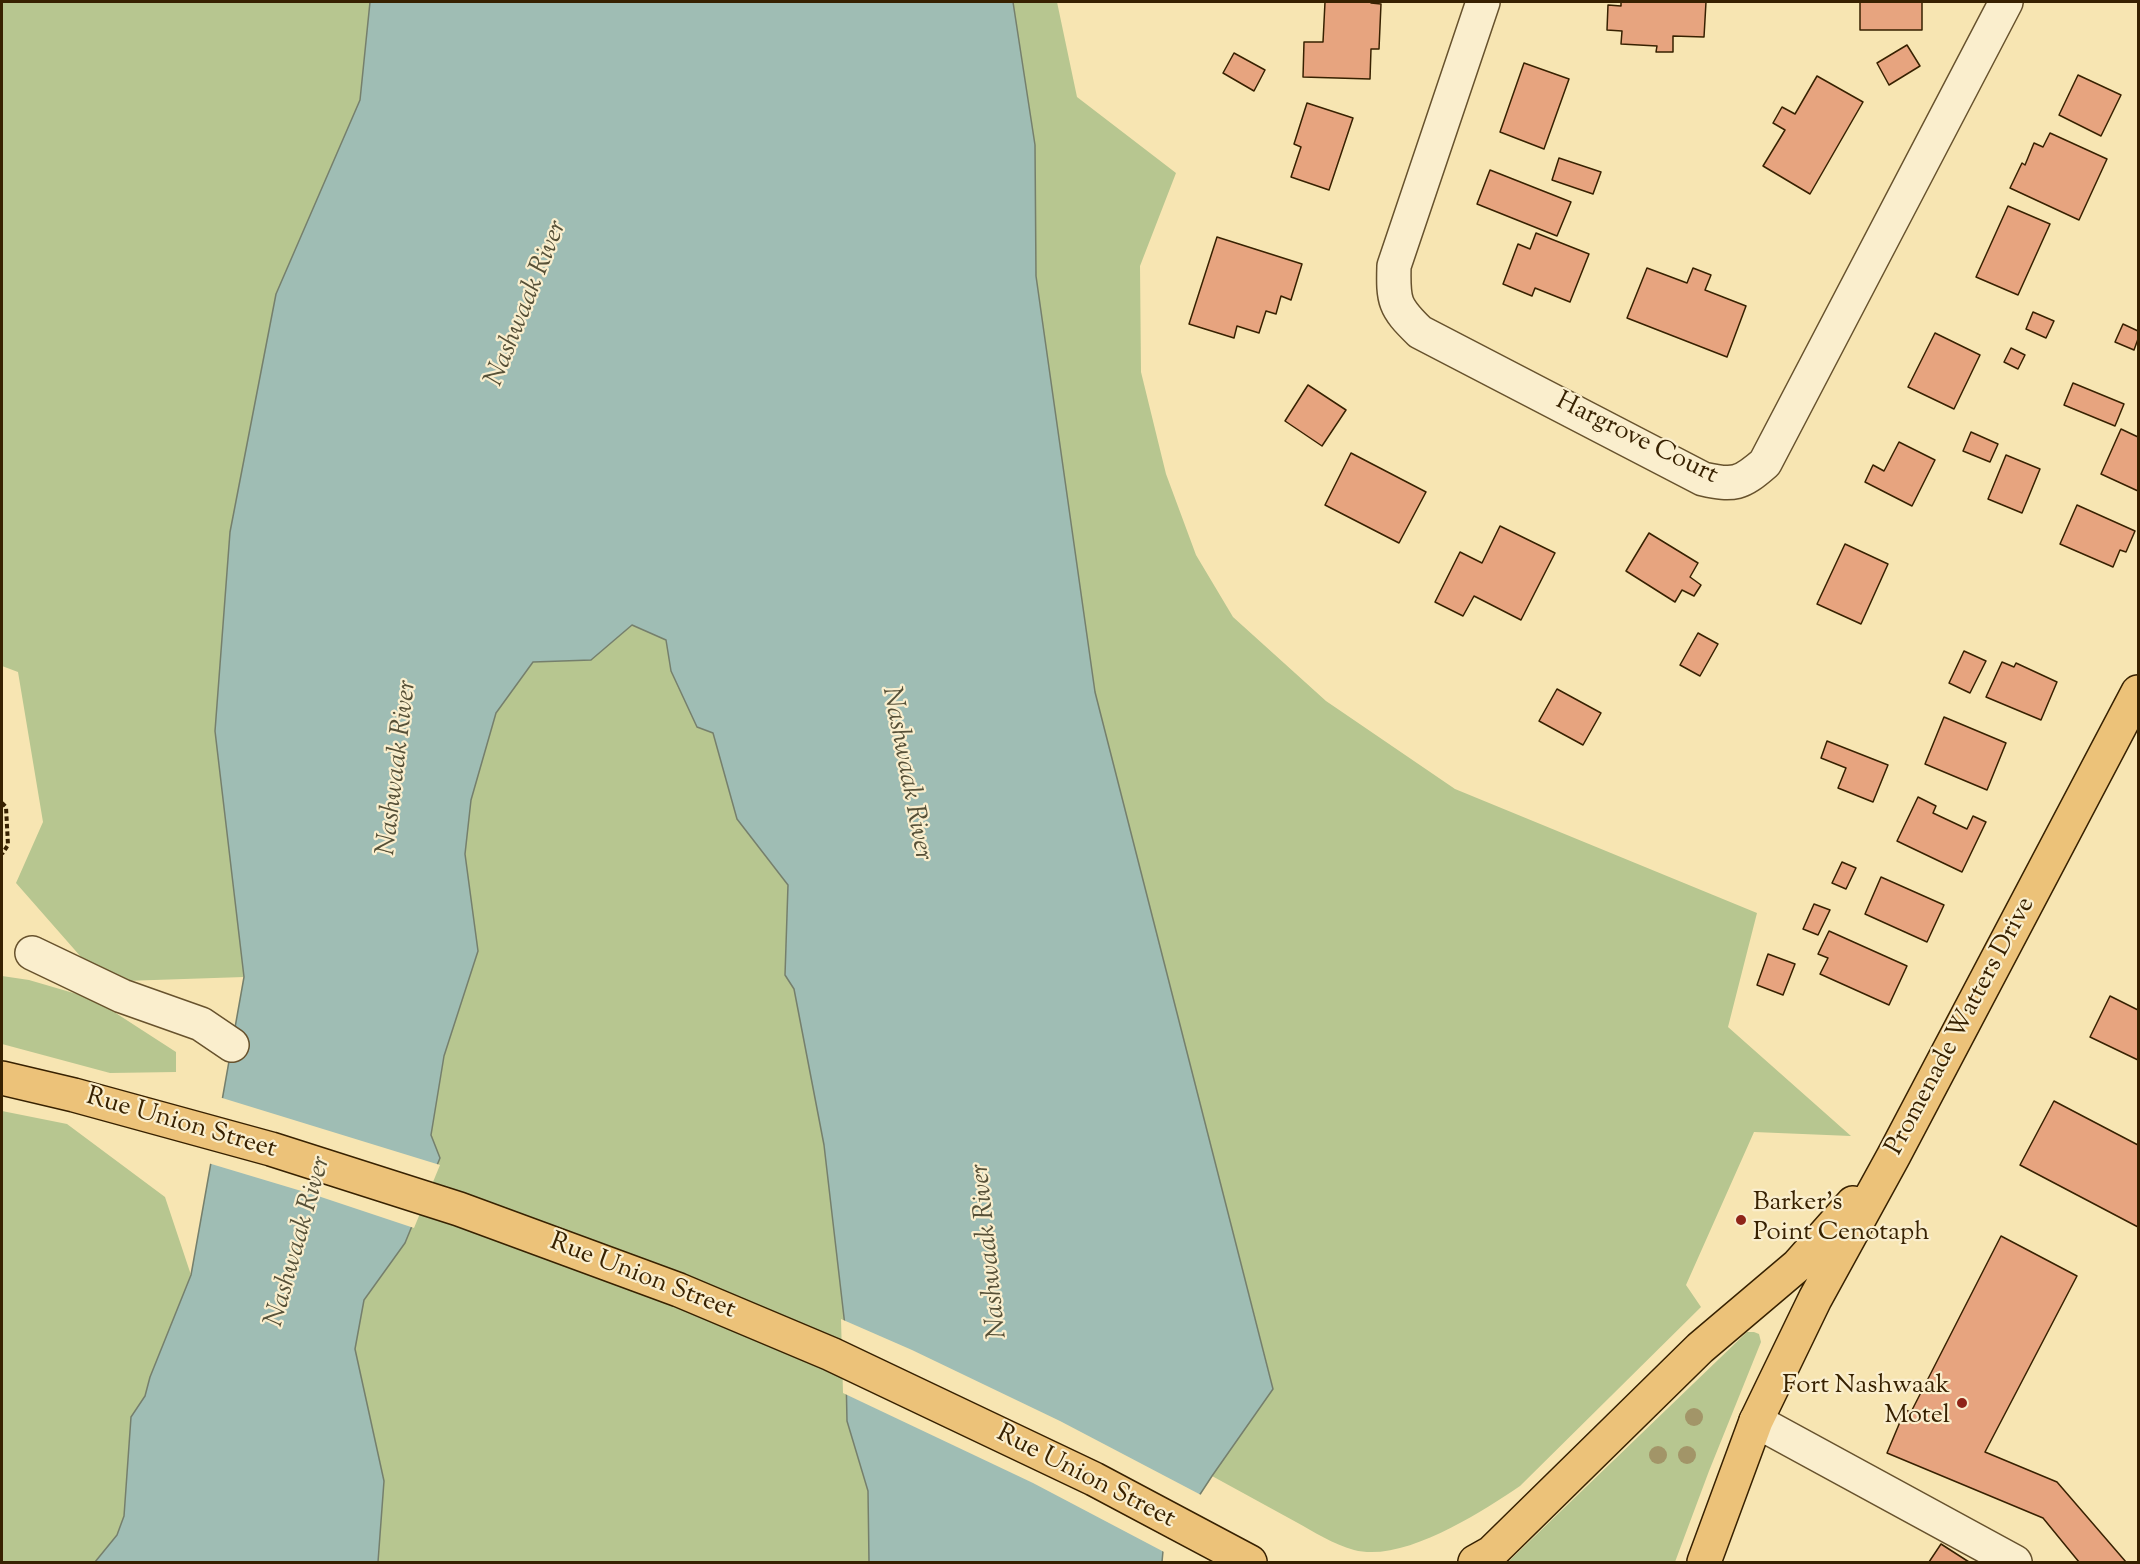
<!DOCTYPE html>
<style>
body{margin:0}
#map{position:relative;width:2140px;height:1564px;overflow:hidden;background:#f7e5b2;font-family:"Sorts Mill Goudy",serif}
canvas{display:block}
.frame{position:absolute;inset:0;border:3px solid #372101;pointer-events:none}
</style>
<div id="map">
<canvas width="2140" height="1564"></canvas>
<div class="frame"></div>
</div>
<script>
const ctx = document.querySelector('canvas').getContext('2d');
ctx.lineJoin = 'round';
function fillPath(path, color) {
  ctx.fillStyle = color;
  ctx.fill(path, 'evenodd');
}
function stroke(path, color, width, dash) {
  ctx.strokeStyle = color;
  ctx.lineWidth = width;
  ctx.lineCap = dash ? 'butt' : 'round';
  ctx.setLineDash(dash || []);
  ctx.stroke(path);
}
function label(font, color, halo, rows, align = 'center') {
  ctx.font = font + ' "Sorts Mill Goudy",serif';
  ctx.lineWidth = 4.5;
  ctx.setLineDash([]);
  ctx.textBaseline = 'middle';
  ctx.strokeStyle = halo;
  ctx.fillStyle = color;
  for (const [text, x, y, turn = 0] of rows) {
    ctx.save();
    ctx.translate(x, y);
    ctx.rotate((+turn || 0) * Math.PI / 180);
    ctx.textAlign = isNaN(turn) ? turn : align;
    if (halo) ctx.strokeText(text, 0, 0);
    ctx.fillText(text, 0, 0);
    ctx.restore();
  }
}
const green = new Path2D(`
 M2,2H370L360,100L276,294L230,532L215,731L244,977L124,981L81,957L16,883L43,822L18,672L2,666Z
 M1013,2H1057L1077,97L1176,173L1140,266L1141,372L1166,474L1196,555L1233,617L1326,701L1455,789L1757,913L1728,1027L1851,1136L1754,1132L1686,1285L1701,1307L1520,1486C1480,1513 1403,1563 1354,1550C1333,1544 1314,1532 1296,1522C1268,1507 1240,1491 1212,1476L1273,1388L1095,692L1036,276L1035,145Z
 M632,625L666,640L671,671L697,727L713,733L737,819L788,885L785,975L794,989L824,1145L845,1326L847,1421L868,1491L869,1562H378L384,1480L355,1349L364,1300L405,1243L440,1158L431,1135L444,1056L478,951L465,854L470,800L496,713L533,662L591,660Z
 M2,976L29,980L94,999L176,1052V1072L110,1073L2,1044Z
 M2,1111L67,1124L165,1197L191,1275L150,1377L145,1396L131,1417L124,1516L117,1535L95,1562H2Z
 M1747,1332H1754L1759,1334L1761,1342L1709,1471L1675,1562H1508Z`);
const water = new Path2D(`
 M370,2H1013L1035,145L1036,276L1095,692L1273,1389L1212,1476L1163,1551L1162,1562H869L868,1491L847,1421L845,1326L824,1145L794,989L785,975L788,885L737,819L713,733L697,727L671,671L666,640L632,625L591,660L533,662L496,713L471,800L465,854L478,951L444,1056L431,1135L440,1158L405,1243L364,1300L355,1349L384,1481L378,1562H95L117,1535L124,1516L131,1417L145,1396L150,1377L191,1275L244,977L215,731L230,532L276,294L360,100Z`);
const pier = new Path2D(`
 M219,1097L440,1165L414,1228L318,1196L208,1163Z
 M841,1319L912,1350L1060,1421L1203,1496L1166,1553L1033,1483L843,1393Z`);
const building = new Path2D(`
 M1325,2H1371V3L1381,4L1379,49H1371L1370,79L1303,77L1304,42H1323Z
 M1621,2H1706L1704,37L1673,36V52H1656L1657,46L1621,44L1622,31L1607,30L1608,5L1621,6Z
 M1860,2H1922V30H1860Z
 M1907,45L1920,66L1889,85L1877,63Z
 M1234,53L1265,70L1254,91L1223,73Z
 M1524,63L1569,79L1544,149L1500,132Z
 M2078,75L2121,95L2101,136L2059,115Z
 M1817,76L1863,102L1810,194L1763,166L1785,130L1773,123L1782,107L1795,114Z
 M1307,103L1353,118L1329,190L1291,177L1301,147L1294,144Z
 M2050,133L2107,159L2079,220L2010,188L2022,163L2025,165L2034,143L2043,147Z
 M1559,158L1601,172L1593,194L1552,180Z
 M1490,170L1571,202L1557,236L1477,204Z
 M2008,206L2050,224L2018,295L1976,277Z
 M1536,233L1589,254L1570,302L1535,288L1532,296L1503,284L1518,244L1530,249Z
 M1217,237L1302,264L1291,300L1281,296L1276,314L1266,311L1259,333L1237,326L1234,338L1189,324Z
 M1647,268L1687,283L1693,268L1711,275L1705,290L1746,306L1727,357L1627,318Z
 M2033,312L2054,321L2046,338L2026,329Z
 M2123,324L2138,331V339L2134,350L2115,342Z
 M1935,333L1980,355L1954,409L1908,387Z
 M2011,348L2025,355L2018,369L2004,362Z
 M2073,383L2124,404L2115,426L2064,405Z
 M1308,385L1346,410L1322,446L1285,421Z
 M2121,429L2138,437V491L2101,474Z
 M1971,432L1998,444L1990,462L1963,451Z
 M1899,442L1935,460L1912,506L1865,482L1873,465L1884,471Z
 M1351,453L1426,492L1399,543L1325,505Z
 M2006,455L2040,469L2022,513L1988,499Z
 M2077,505L2135,531L2126,552L2120,550L2113,567L2060,544Z
 M1500,526L1555,553L1521,620L1474,596L1463,616L1435,602L1460,552L1482,563Z
 M1649,533L1698,563L1690,577L1701,585L1694,596L1682,590L1675,602L1626,571Z
 M1845,544L1888,564L1861,624L1817,604Z
 M1698,633L1718,644L1700,676L1680,665Z
 M1964,651L1986,661L1970,693L1949,683Z
 M2002,662L2014,667L2016,663L2057,682L2041,720L1986,697Z
 M1557,689L1601,713L1583,745L1539,721Z
 M1944,717L2006,743L1987,790L1925,764Z
 M1827,741L1888,765L1873,802L1838,788L1846,768L1821,758Z
 M1918,797L1936,806L1933,813L1967,829L1973,816L1986,822L1962,872L1897,841Z
 M1842,862L1856,868L1846,889L1832,883Z
 M1881,877L1944,905L1927,942L1865,914Z
 M1814,904L1830,910L1818,935L1803,929Z
 M1829,931L1907,966L1889,1005L1820,974L1828,958L1818,954Z
 M1768,954L1795,964L1783,995L1757,985Z
 M2110,996L2138,1010V1060L2090,1037Z
 M2054,1101L2138,1145V1227L2020,1165Z
 M2001,1236L2077,1276L1985,1452L2057,1482L2126,1562H2079L2043,1518L1887,1453L1905,1410L1911,1412Z
 M1941,1544L1969,1562H1929Z`);
const path = new Path2D(`
 M2,803L6,807L8,845L2,854`);
const minor = new Path2D(`
 M1483,2L1394,266C1393,301 1394,307 1420,332L1703,479C1734,486 1741,484 1765,463L2006,2
 M32,953L122,996L201,1024L232,1045
 M1756,1421L2015,1562`);
const major = new Path2D(`
 M2,1078L74,1095L271,1149L459,1209L679,1290L831,1354L1094,1479L1250,1562
 M1475,1562L1491,1553L1700,1348L1798,1265L1853,1203
 M1704,1562L1756,1421L1815,1299L1893,1157L2138,692`);
const trees = [
 [1694,1417],
 [1658,1455],
 [1687,1455]
];
const markers = [
 [1741,1220,6,"#8f2418"],
 [1962,1403,6,"#8f2418"]
];
const streetNames = [
 ["Hargrove Court",1636,440,26],
 ["Promenade Watters Drive",1962,1027,-62],
 ["Rue Union Street",181,1125,16],
 ["Rue Union Street",642,1278,21],
 ["Rue Union Street",1085,1478,27]
];
const poiNames = [
 ["Barker's",1753,1205],
 ["Point Cenotaph",1753,1235],
 ["Fort Nashwaak",1950,1388,"right"],
 ["Motel",1950,1418,"right"]
];
const waterNames = [
 ["Nashwaak River",528,304,-68],
 ["Nashwaak River",399,768,-83],
 ["Nashwaak River",905,774,79],
 ["Nashwaak River",300,1242,-74],
 ["Nashwaak River",991,1251,-96]
];
fillPath(green, '#b7c690');
fillPath(water, '#9fbdb4');
stroke(water, '#757f6c', 1.5);
fillPath(pier, '#f7e5b2');
fillPath(building, '#e7a47f');
stroke(building, '#372101', 1.5);
stroke(minor, '#67522d', 36);
stroke(major, '#372101', 36);
stroke(path, '#372101', 4, [4.5, 3]);
stroke(minor, '#faeecd', 33);
stroke(major, '#ecc279', 33);
ctx.fillStyle = '#a29568';
for (const [x, y] of trees) {
  ctx.beginPath();
  ctx.arc(x, y, 9, 0, 2 * Math.PI);
  ctx.fill();
}
for (const [x, y, r, color] of markers) {
  const dot = new Path2D();
  dot.arc(x, y, r, 0, 2 * Math.PI);
  ctx.fillStyle = color;
  ctx.fill(dot);
  stroke(dot, '#faeecd', 2);
}
label('26px', '#372101', '#faeecd', streetNames);
label('26px', '#372101', '#faeecd', poiNames, 'left');
label('italic 27px', '#565037', '#faeecd', waterNames);
</script>
